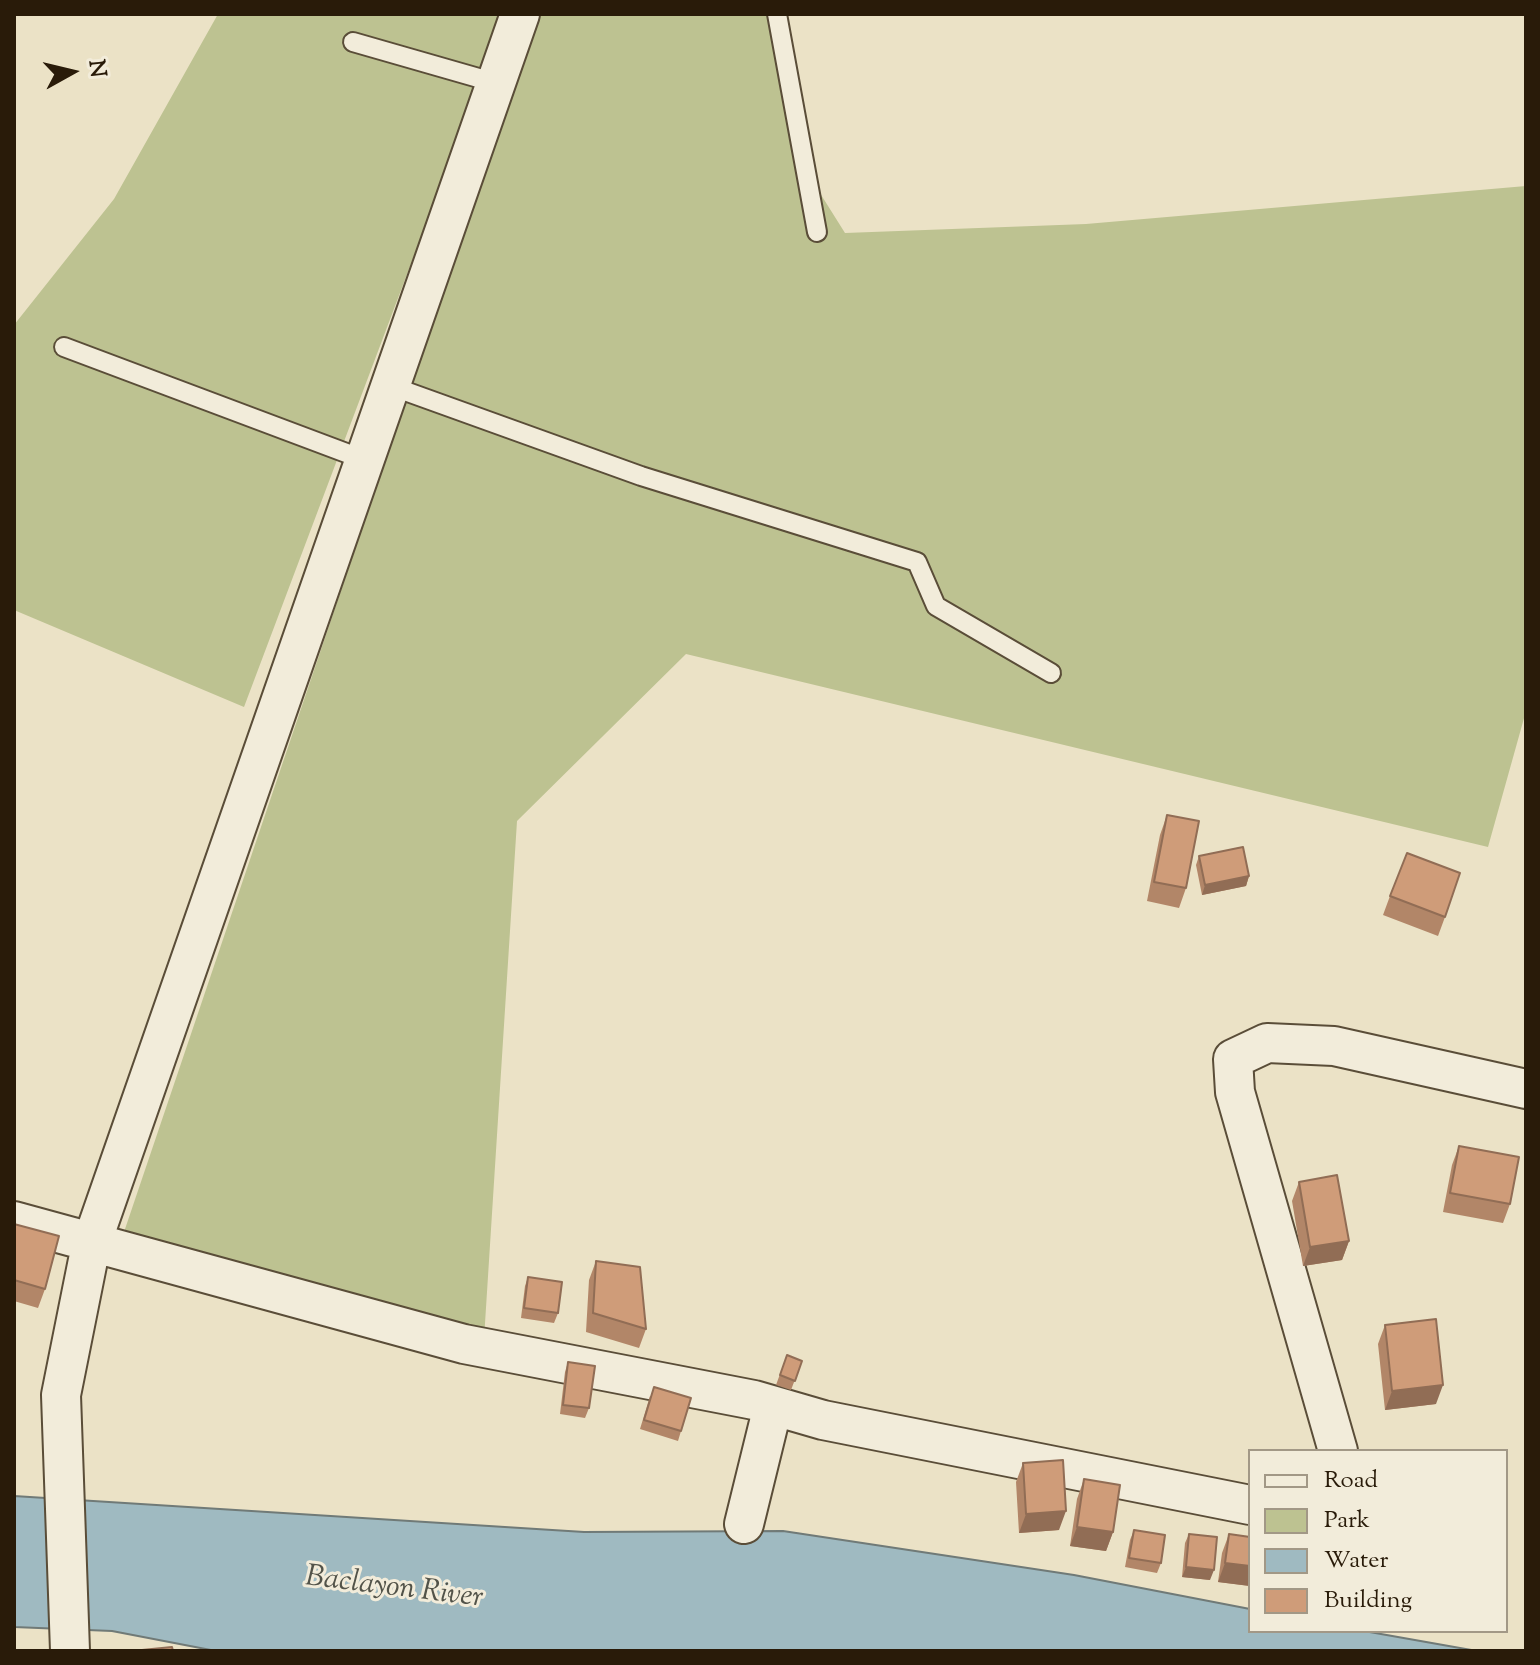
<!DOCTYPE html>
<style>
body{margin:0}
#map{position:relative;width:1540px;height:1665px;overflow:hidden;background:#ebe2c6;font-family:"Sorts Mill Goudy",serif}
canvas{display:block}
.frame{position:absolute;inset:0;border:16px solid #291b09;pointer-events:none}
.legend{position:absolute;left:1248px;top:1449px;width:260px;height:184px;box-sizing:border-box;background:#f2ecda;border:2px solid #a29886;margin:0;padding:10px 14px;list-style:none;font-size:24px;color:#291b09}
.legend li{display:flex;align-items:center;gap:16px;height:40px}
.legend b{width:40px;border:2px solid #a29886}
.north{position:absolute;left:32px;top:32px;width:80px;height:80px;-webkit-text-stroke:6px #f2ecda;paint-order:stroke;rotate:82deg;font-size:22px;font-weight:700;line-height:32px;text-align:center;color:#291b09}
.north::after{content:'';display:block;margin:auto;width:28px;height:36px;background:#291b09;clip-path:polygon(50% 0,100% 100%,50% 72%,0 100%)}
</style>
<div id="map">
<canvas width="1540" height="1665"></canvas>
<div class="frame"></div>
<ul class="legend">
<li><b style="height:10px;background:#f2ecda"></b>Road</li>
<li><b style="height:22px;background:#bdc291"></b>Park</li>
<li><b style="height:22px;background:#9fbac1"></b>Water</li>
<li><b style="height:22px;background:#cf9c79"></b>Building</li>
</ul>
<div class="north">N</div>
</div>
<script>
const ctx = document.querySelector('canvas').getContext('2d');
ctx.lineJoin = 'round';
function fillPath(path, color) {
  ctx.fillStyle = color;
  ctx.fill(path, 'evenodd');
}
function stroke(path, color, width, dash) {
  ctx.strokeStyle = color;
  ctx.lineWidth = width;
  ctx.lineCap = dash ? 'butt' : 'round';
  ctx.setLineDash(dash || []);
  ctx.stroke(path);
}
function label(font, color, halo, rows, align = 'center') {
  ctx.font = font + ' "Sorts Mill Goudy",serif';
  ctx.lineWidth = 6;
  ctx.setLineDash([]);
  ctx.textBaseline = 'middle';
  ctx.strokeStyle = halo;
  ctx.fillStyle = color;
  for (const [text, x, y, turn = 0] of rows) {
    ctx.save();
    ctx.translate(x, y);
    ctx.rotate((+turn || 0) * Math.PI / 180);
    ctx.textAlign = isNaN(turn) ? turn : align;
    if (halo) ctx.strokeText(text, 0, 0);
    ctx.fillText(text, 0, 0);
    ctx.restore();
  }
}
const green = new Path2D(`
 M218,14H505L244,707L14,610V325L114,199Z
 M536,14H781L818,190L845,233L1086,224L1526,186V711L1488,847L686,654L517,821L484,1339L124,1232Z`);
const water = new Path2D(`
 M14,1496L584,1532L783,1531L1074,1575L1250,1609V1631H1364L1477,1651H216L112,1631L14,1627Z`);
const lane = new Path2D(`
 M777,14L817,232
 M353,42L496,83
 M64,347L365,460
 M391,386L641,476L917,562L936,606L1051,673`);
const street = new Path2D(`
 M14,1221L464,1344L754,1400L823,1420L1250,1505
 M1338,1451L1235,1092L1233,1059L1267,1043L1334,1046L1526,1089
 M744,1524L773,1406
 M70,1651L61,1395L91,1245L520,14`);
const wall = new Path2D(`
 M1167,815L1186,888L1179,908L1147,901L1160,835Z
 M1199,856L1249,876L1246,886L1202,895L1196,865Z
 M1390,896L1445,917L1438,936L1383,915Z
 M1459,1146L1510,1204L1503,1223L1443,1212L1452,1165Z
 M1299,1182L1349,1241L1342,1260L1303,1266L1292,1201Z
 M14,1224L45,1289L38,1308L14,1301Z
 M596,1261L646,1329L639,1348L586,1332L589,1280Z
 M528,1277L558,1313L554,1323L521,1318L525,1286Z
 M1385,1325L1436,1404L1385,1410L1378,1344Z
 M787,1355L802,1361L791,1390L776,1385Z
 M568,1362L589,1408L585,1418L560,1414L565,1372Z
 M650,1396L681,1431L678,1441L640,1429Z
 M1023,1463L1059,1530L1019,1533L1016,1482Z
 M1084,1479L1113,1532L1106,1551L1070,1546L1077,1499Z
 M1134,1530L1161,1563L1157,1573L1125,1567L1130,1540Z
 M1189,1534L1210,1580L1182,1577L1185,1543Z
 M1229,1534L1250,1537V1586L1218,1582L1222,1553Z`);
const shadedWall = new Path2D(`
 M1249,876L1246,886L1202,895L1205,885Z
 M1349,1241L1342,1260L1303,1266L1310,1247Z
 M1443,1385L1436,1404L1385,1410L1392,1391Z
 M1066,1511L1059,1530L1019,1533L1026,1514Z
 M1077,1527L1113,1532L1106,1551L1070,1546Z
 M1225,1563L1250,1566V1586L1218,1582Z
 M1186,1567L1214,1570L1210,1580L1182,1577Z`);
const building = new Path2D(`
 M1167,815L1199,821L1186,888L1154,882Z
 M1243,847L1249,876L1205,885L1199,856Z
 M1407,853L1460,873L1445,917L1390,896Z
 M1459,1146L1519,1157L1510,1204L1450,1193Z
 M1337,1175L1349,1241L1310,1247L1299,1182Z
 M14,1224L59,1236L45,1289L14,1280Z
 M596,1261L640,1267L646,1329L593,1313Z
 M528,1277L562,1282L558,1313L524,1308Z
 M1436,1319L1443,1385L1392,1391L1385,1325Z
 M787,1355L802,1361L795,1381L780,1375Z
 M568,1362L595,1366L589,1408L563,1405Z
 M654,1387L691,1398L681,1431L644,1420Z
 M1063,1460L1066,1511L1026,1514L1023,1463Z
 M1084,1479L1120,1485L1113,1532L1077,1527Z
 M1134,1530L1165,1535L1161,1563L1129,1558Z
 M1189,1534L1217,1537L1214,1570L1186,1567Z
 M1229,1534L1250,1537V1566L1225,1563Z
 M172,1647L173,1651H132Z`);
const waterNames = [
 ["Baclayon River",394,1590,7]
];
fillPath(green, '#bdc291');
fillPath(water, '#9fbac1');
stroke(water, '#707a77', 2);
stroke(lane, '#5a4d38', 22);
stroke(street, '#5a4d38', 42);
stroke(lane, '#f2ecda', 18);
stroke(street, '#f2ecda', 38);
fillPath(wall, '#b28668');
fillPath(shadedWall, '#916d55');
fillPath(building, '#cf9c79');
stroke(building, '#916d55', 2);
label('italic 30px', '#525349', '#f2ecda', waterNames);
</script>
